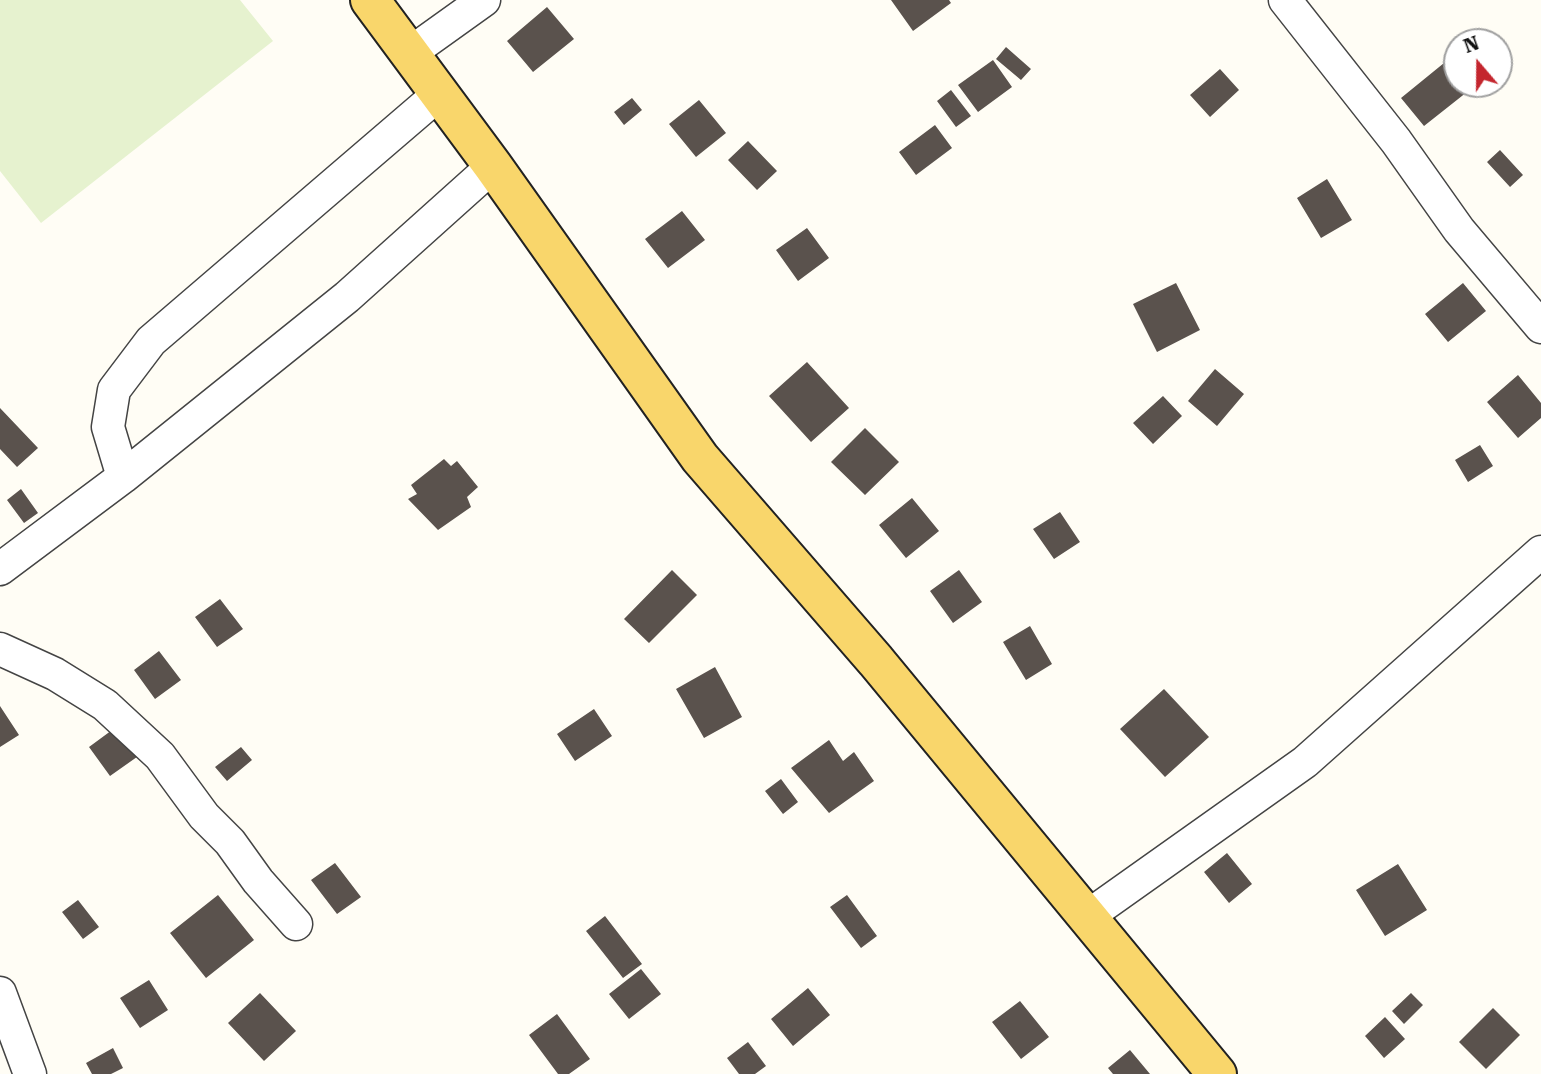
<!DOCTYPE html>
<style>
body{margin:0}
#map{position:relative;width:1541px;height:1074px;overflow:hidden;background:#fffdf5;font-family:"Roboto Serif",serif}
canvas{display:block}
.north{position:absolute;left:1443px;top:28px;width:70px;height:70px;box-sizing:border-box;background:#fff;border:2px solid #a0a0a0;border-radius:50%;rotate:340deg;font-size:19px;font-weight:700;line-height:28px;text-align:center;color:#111}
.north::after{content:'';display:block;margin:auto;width:24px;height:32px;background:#c4262e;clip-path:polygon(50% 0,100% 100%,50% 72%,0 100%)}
</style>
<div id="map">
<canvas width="1541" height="1074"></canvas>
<div class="north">N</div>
</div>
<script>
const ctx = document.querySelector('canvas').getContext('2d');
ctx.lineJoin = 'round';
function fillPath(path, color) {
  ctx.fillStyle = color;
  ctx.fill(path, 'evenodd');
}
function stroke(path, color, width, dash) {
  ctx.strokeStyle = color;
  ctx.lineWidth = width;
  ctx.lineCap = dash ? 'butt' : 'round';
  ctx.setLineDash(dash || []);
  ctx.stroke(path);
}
const pitch = new Path2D(`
 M0,0H240L273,41L41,223L0,171Z`);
const building = new Path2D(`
 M891,0H949L951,3L913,31Z
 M547,7L574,39L533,72L507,41Z
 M1006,47L1031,69L1021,80L996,59Z
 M993,60L1012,87L978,112L958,85Z
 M1444,63L1457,80V84H1460L1467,92L1424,126L1401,98Z
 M1220,69L1239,90L1210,117L1190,95Z
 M951,90L971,116L956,127L937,101Z
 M632,98L642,110L624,125L614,112Z
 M699,100L726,133L696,157L669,124Z
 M935,125L952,148L916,175L899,152Z
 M748,141L777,171L757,190L728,160Z
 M1500,150L1523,175L1510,187L1487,162Z
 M1327,179L1352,220L1321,238L1297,198Z
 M682,211L705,240L668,268L645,239Z
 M807,228L829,258L798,281L776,250Z
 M1176,283L1200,330L1157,352L1133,304Z
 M1463,283L1486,311L1448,342L1425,314Z
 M807,362L849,408L811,442L769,396Z
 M1215,369L1244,394L1217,426L1188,401Z
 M1518,375L1541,403V418L1518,438L1487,402Z
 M1163,396L1182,416L1153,444L1133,423Z
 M0,408L38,448L17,467L0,449Z
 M865,428L899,462L865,495L831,462Z
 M1480,445L1493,466L1468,482L1455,460Z
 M444,459L451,466L457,461L478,487L467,497L471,507L438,530L408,499L417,494L411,485Z
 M21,489L38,513L24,523L7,500Z
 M912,498L939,531L906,558L879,525Z
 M1060,512L1080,542L1054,559L1033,529Z
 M672,570L697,595L649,643L624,619Z
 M959,570L982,602L953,623L930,591Z
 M220,599L243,629L217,647L195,617Z
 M1030,626L1052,664L1026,680L1003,642Z
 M159,651L181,680L155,699L134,670Z
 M715,667L742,717L704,738L676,689Z
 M1164,689L1209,737L1165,777L1120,729Z
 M0,706L19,735L0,747Z
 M594,709L612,736L575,761L557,734Z
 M123,722L144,752L110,776L89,747Z
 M829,740L843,761L854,752L874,781L829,813L791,768Z
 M241,747L252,760L227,781L215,767Z
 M781,779L798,802L783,814L765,791Z
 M1227,853L1252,884L1229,903L1204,872Z
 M335,863L361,897L337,914L311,880Z
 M1398,864L1427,910L1385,936L1356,890Z
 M218,895L254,940L206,978L170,933Z
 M847,895L877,936L861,948L830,907Z
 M78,900L99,927L83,939L62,912Z
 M605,916L642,964L623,978L586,931Z
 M641,969L661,994L629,1019L609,994Z
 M149,980L168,1010L140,1028L120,998Z
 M808,988L830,1015L793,1046L771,1019Z
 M260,993L296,1031L264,1061L228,1023Z
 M1411,993L1423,1005L1404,1024L1392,1011Z
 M1020,1001L1049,1037L1021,1059L992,1022Z
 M1493,1008L1520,1035L1486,1069L1459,1042Z
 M557,1014L590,1059L569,1074H558L529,1035Z
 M1385,1017L1405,1039L1384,1058L1365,1036Z
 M748,1042L766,1066L755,1074H739L727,1058Z
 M113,1048L123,1068L111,1074H92L86,1063Z
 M1130,1050L1150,1074H1113L1108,1068Z`);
const minor = new Path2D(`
 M1285,0L1396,141L1459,230L1541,327
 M410,53L484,0
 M123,477L108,427L114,390L151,341L440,93
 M0,569L123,477L347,297L493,166
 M0,649L55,674L105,705L160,756L204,816L230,842L258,881L296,924
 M1088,916L1305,762L1541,552
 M0,993L30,1074`);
const major = new Path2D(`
 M370,0L493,166L700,458L876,661L1217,1074`);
fillPath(pitch, '#e6f2cf');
fillPath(building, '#5a524d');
stroke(minor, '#444', 35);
stroke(major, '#222', 42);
stroke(minor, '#fff', 32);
stroke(major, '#f9d66b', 38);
</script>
